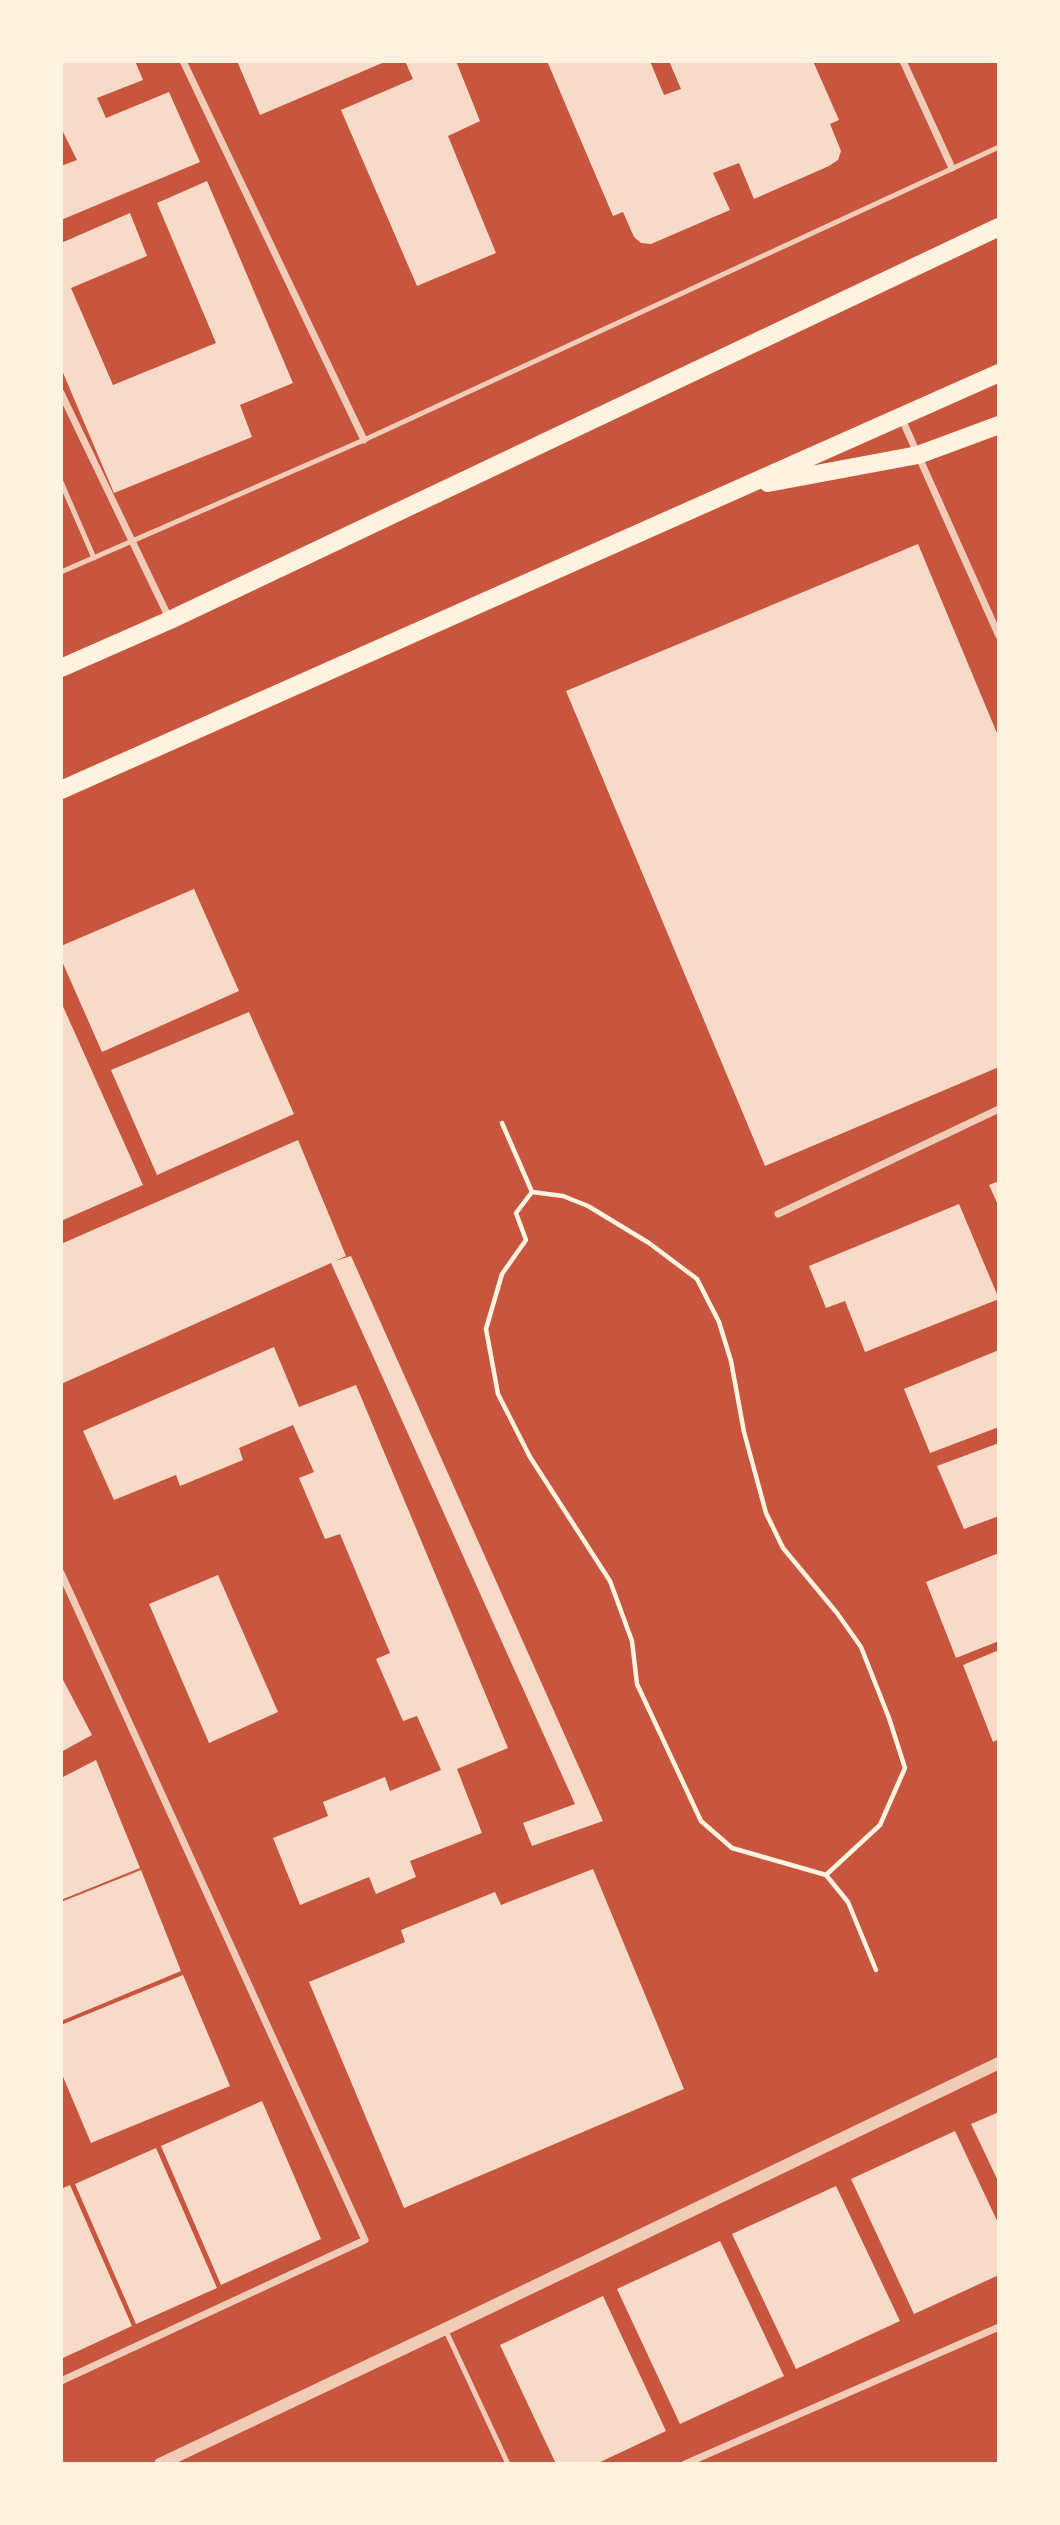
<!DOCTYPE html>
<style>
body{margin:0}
#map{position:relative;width:1060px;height:2525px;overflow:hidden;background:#c8553d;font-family:Mulish,sans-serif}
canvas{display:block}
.frame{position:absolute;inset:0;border:63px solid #fff3e0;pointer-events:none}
</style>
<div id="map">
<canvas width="1060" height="2525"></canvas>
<div class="frame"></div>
</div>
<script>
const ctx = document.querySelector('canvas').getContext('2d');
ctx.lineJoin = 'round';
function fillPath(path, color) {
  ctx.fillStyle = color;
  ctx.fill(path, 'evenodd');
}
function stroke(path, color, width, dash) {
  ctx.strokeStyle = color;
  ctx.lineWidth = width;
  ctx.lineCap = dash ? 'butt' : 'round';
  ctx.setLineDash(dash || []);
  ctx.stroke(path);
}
const building = new Path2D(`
 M61,61H135L143,80L97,98L106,118L169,92L200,162L61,220V166L77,160L61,128Z
 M237,61H387L260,115Z
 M405,61H456L480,121L448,136L496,253L417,286L341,110L413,79Z
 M547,61H650L664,95L681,89L669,61H813L839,120L830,124L841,151L838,160L829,166L754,199L739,163L713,173L730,210L651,244L641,243L634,237L623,212L613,216Z
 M207,181L293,383L240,405L252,437L114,493L61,368V243L130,213L147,256L71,288L113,385L216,343L157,203Z
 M918,544L999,738V1067L765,1166L566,691Z
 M194,889L239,991L102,1052L61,959V946Z
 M61,1002L143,1185L61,1221Z
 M249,1012L294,1114L157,1175L111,1070Z
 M298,1140L346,1256L335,1261L351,1256L603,1821L532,1846L523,1823L575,1804L331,1263L61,1384V1244Z
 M999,1181V1207L989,1185Z
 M959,1204L999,1299L865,1352L845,1301L826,1308L809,1266Z
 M274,1347L299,1407L356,1385L508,1748L457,1769L482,1833L410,1861L416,1877L376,1894L369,1877L300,1905L273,1838L328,1816L323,1802L385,1777L390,1791L441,1770L417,1716L403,1721L376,1659L390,1653L340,1534L325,1539L299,1478L314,1472L293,1425L239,1448L243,1460L180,1486L176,1475L114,1500L83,1431Z
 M999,1350V1427L930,1453L904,1389Z
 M999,1443V1516L964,1529L937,1466Z
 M999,1553V1641L956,1658L926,1582Z
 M218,1575L278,1712L209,1743L149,1604Z
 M999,1650V1739L993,1742L963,1665Z
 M61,1676L92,1735L61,1752Z
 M96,1760L140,1868L61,1900V1778Z
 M593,1869L684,2089L404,2208L309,1982L405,1942L401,1930L495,1892L501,1905Z
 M141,1870L181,1971L61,2021V1902Z
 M183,1975L230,2086L91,2143L61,2072V2025Z
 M262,2101L321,2239L221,2285L161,2146Z
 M999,2112V2183L971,2124Z
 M955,2131L999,2225V2275L914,2314L851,2179Z
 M156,2148L217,2288L136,2324L75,2184Z
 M70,2185L132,2326L63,2358L61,2353V2189Z
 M836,2186L900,2321L796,2369L732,2234Z
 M720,2241L784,2376L680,2424L617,2289Z
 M603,2296L666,2431L596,2464H556L500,2345Z`);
const path = new Path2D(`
 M502,1123L532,1192L516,1213L526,1240L502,1274L486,1329L498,1394L530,1457L610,1581L632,1641L637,1684L701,1821L732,1848L826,1875L848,1902L876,1970
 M532,1192L563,1196L588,1206L649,1243L697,1279L719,1322L731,1361L744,1432L766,1513L783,1548L837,1613L861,1647L889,1718L905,1768L880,1825L826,1875`);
const service = new Path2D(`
 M61,482L94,558
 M61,572L364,440L999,147
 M445,2329L508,2464`);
const minor = new Path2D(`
 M183,61L364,440
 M903,61L952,168
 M61,393L170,620
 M901,417L999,636
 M778,1214L999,1109
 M61,1573L365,2240L61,2381
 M685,2464L999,2327`);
const tertiary = new Path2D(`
 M160,2464L445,2329L999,2063`);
const primary = new Path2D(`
 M768,483L918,455L999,425
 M61,668L170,620L999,227
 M61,790L999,373`);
fillPath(building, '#f7dbc8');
stroke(path, '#fff3e0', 4.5);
stroke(service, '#f1ccb7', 5);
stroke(minor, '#f1ccb7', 7);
stroke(tertiary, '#f1ccb7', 12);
stroke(primary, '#fff3e0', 18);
</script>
